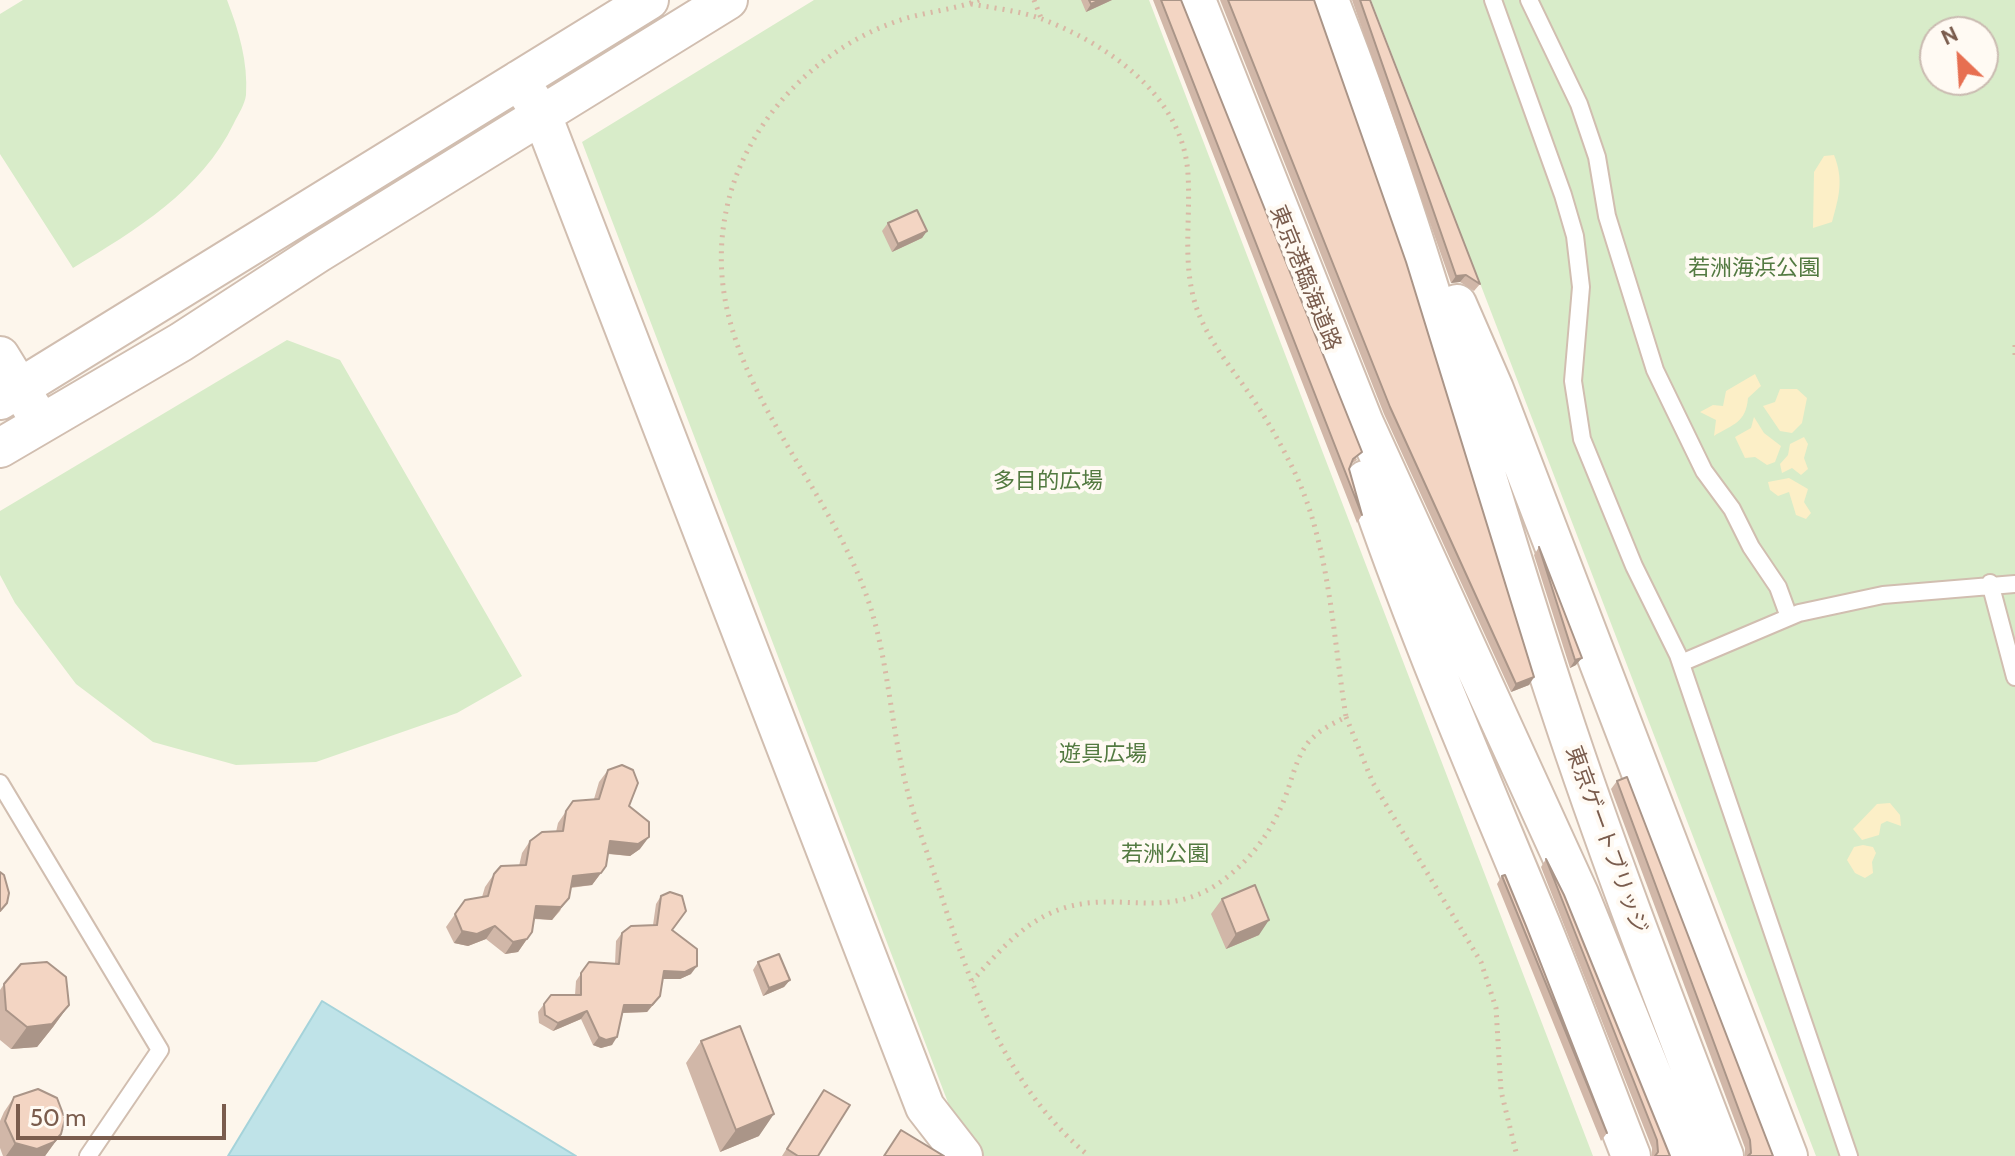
<!DOCTYPE html>
<meta charset="utf-8">
<style>
body{margin:0}
#map{position:relative;width:2015px;height:1156px;overflow:hidden;background:#fdf6ec;font-family:Cabin,sans-serif}
canvas{display:block}
.north{position:absolute;left:1919px;top:16px;width:80px;height:80px;box-sizing:border-box;background:#fffaf3;border:2px solid #cabbb1;border-radius:50%;rotate:335deg;font-size:22px;font-weight:700;line-height:32px;text-align:center;color:#7a5c4d}
.north::after{content:'';display:block;margin:auto;width:28px;height:36px;background:#e76f51;clip-path:polygon(50% 0,100% 100%,50% 72%,0 100%)}
.scale{position:absolute;left:16px;top:1104px;width:210px;height:36px;box-sizing:border-box;border:4px solid #7a5c4d;border-top:0;padding-left:10px;font-size:24px;line-height:28px;white-space:nowrap;color:#7a5c4d;-webkit-text-stroke:6px #fffaf3;paint-order:stroke}
</style>
<div id="map">
<canvas width="2015" height="1156"></canvas>
<div class="north">N</div>
<div class="scale">50 m</div>
</div>
<script>
const ctx = document.querySelector('canvas').getContext('2d');
ctx.lineJoin = 'round';
function fillPath(path, color) {
  ctx.fillStyle = color;
  ctx.fill(path, 'evenodd');
}
function stroke(path, color, width, dash) {
  ctx.strokeStyle = color;
  ctx.lineWidth = width;
  ctx.lineCap = dash ? 'butt' : 'round';
  ctx.setLineDash(dash || []);
  ctx.stroke(path);
}
function label(font, color, halo, rows, align = 'center') {
  ctx.font = font + ' Cabin,"Noto Sans JP",sans-serif';
  ctx.lineWidth = 8;
  ctx.setLineDash([]);
  ctx.textBaseline = 'middle';
  ctx.strokeStyle = halo;
  ctx.fillStyle = color;
  for (const [text, x, y, turn = 0] of rows) {
    ctx.save();
    ctx.translate(x, y);
    ctx.rotate((+turn || 0) * Math.PI / 180);
    ctx.textAlign = isNaN(turn) ? turn : align;
    if (halo) ctx.strokeText(text, 0, 0);
    ctx.fillText(text, 0, 0);
    ctx.restore();
  }
}
const green = new Path2D(`
 M23,0H227C239,31 248,62 246,95C245,104 238,115 234,123C201,191 136,230 73,268L0,154V14Z
 M814,0H1149L1593,1156H981L955,1121L582,142Z
 M1371,0H2015V1156H1816ZM1935,32H1983V80H1935Z
 M287,340L340,360L522,676L457,713L316,762L236,765L153,742L76,684L15,603L0,575V511Z`);
const sand = new Path2D(`
 M1834,155C1844,180 1839,197 1832,222L1813,228L1814,172L1824,156Z
 M1755,374L1761,386L1748,398C1746,423 1733,424 1714,436L1716,420L1700,412L1713,405L1723,406L1726,391Z
 M1780,389H1797L1807,398L1802,423L1792,433L1780,431L1763,406L1775,402Z
 M1754,417L1764,433L1781,446L1775,462L1767,465L1755,457L1745,458L1735,437L1751,428Z
 M1804,437L1808,444L1804,458L1808,469L1801,475L1792,468L1782,473L1780,464L1788,455L1790,444Z
 M1789,478L1808,489L1804,502L1811,513L1806,519L1796,515L1789,492L1778,496L1770,490L1768,482Z
 M1890,803L1900,815L1901,826L1887,821L1881,824L1879,835L1862,840L1853,829L1877,804Z
 M1863,845L1873,847L1876,853L1872,862L1873,873L1865,878L1855,873L1847,860L1854,847Z`);
const water = new Path2D(`
 M322,1001L576,1156H228Z`);
const path = new Path2D(`
 M979,0C951,11 920,12 892,23C813,52 745,124 727,207C693,358 820,465 867,597C888,656 890,720 905,781C912,812 924,843 934,873C967,976 1003,1085 1089,1156
 M1034,0L1041,18
 M971,4C994,8 1020,11 1042,19C1109,45 1183,96 1188,174C1191,221 1181,267 1198,312C1211,345 1234,371 1253,399C1269,423 1283,448 1295,473C1330,547 1333,637 1346,717C1332,724 1317,731 1307,744C1296,759 1292,779 1286,795C1273,829 1254,856 1226,878C1169,922 1126,891 1067,907C1025,919 1000,951 972,981
 M2015,345V360
 M1346,717L1373,783L1481,962L1496,1008L1501,1091L1517,1156`);
const service = new Path2D(`
 M1493,0L1563,195L1575,236L1581,287L1573,381L1582,439L1634,566L1678,655L1849,1156
 M1529,0L1579,104L1597,157L1607,216L1655,370L1704,471L1732,509L1751,547L1778,587L1789,617
 M1990,583L2015,677
 M1681,663L1799,613L1883,595L2015,584
 M0,783L160,1050L88,1156`);
const tertiary = new Path2D(`
 M1196,0L1364,423L1579,894L1685,1156
 M1329,0C1420,231 1481,471 1559,706C1609,858 1667,1007 1724,1156
 M519,80L542,115L925,1107L963,1156
 M1457,304L1494,389L1788,1156
 M0,356L32,408
 M0,400L649,0
 M0,448L181,342L318,253L728,0
 M1365,480C1416,631 1480,777 1541,925C1572,1001 1601,1079 1631,1156`);
const wall = new Path2D(`
 M1081,0H1112L1086,12Z
 M1153,0H1181L1357,460L1351,464L1349,469L1362,515L1357,523Z
 M1220,0H1314L1534,677L1529,685L1511,692L1384,414Z
 M1352,0H1370L1480,284L1474,291L1460,282L1451,283Z
 M888,223L927,231L922,238L892,252L882,231Z
 M1539,547L1576,665L1570,668L1534,555Z
 M608,770L629,806L640,849L630,856L608,854L606,866L592,885L571,888L560,911L552,920L534,919L532,932L518,952L505,954L486,939L468,946L454,943L446,927L465,900L482,897L485,887L494,874L519,866L522,853L530,841L556,832L558,823L573,801L594,799L599,782Z
 M1617,781L1773,1156H1745V1148L1611,789Z
 M1546,859L1670,1156H1652V1148L1541,867Z
 M1502,876L1607,1133L1601,1141L1497,884Z
 M661,896L672,930L691,974L680,979H663L655,1003L647,1012L623,1013L612,1045L601,1048L593,1045L581,1019L553,1031L539,1023L538,1012L544,1004L575,995L576,981L589,962L615,964L616,941L622,933L653,925L656,904Z
 M1222,899L1259,935L1226,949L1211,914Z
 M758,962L790,980L784,987L763,996L753,970Z
 M4,984L69,1005L53,1027L37,1047L11,1049L0,1040V990Z
 M701,1041L759,1136L720,1152L686,1063Z
 M824,1090L818,1156H782L814,1105Z
 M14,1097L61,1134L45,1156H3L0,1148V1121L4,1112Z`);
const shadedWall = new Path2D(`
 M1100,0H1112L1086,12L1091,4Z
 M927,231L922,238L892,252L898,244Z
 M1466,275L1460,282L1451,283L1456,276Z
 M1582,658L1576,665L1570,668L1575,660Z
 M1534,677L1529,685L1511,692L1516,684Z
 M649,837L640,849L630,856L602,853L610,841Z
 M601,873L592,885L564,888L573,876Z
 M569,898L552,920L528,918L536,906Z
 M1269,920L1259,935L1226,949L1236,934Z
 M495,926L486,939L468,946L454,943L462,931Z
 M527,939L518,952L505,954L513,942Z
 M697,966L691,974L680,979H659L664,971Z
 M790,980L784,987L763,996L769,988Z
 M660,996L647,1012L619,1013L624,1005Z
 M69,1005L53,1027L37,1047L11,1049L27,1027Z
 M587,1011L581,1019L553,1031L558,1023Z
 M599,1037H617L612,1045L601,1048L593,1045Z
 M774,1114L759,1136L720,1152L736,1130Z
 M61,1134L45,1156H6L15,1143Z`);
const building = new Path2D(`
 M1089,0H1100L1091,4Z
 M1161,0H1181L1362,452L1353,459L1349,469L1362,515Z
 M1228,0H1314L1406,262L1534,677L1516,684L1390,407Z
 M1360,0H1370L1480,284L1466,275L1456,276Z
 M917,210L927,231L898,244L888,223Z
 M1539,547L1582,658L1575,660Z
 M622,765L633,770L638,783L629,806L649,822V837L638,844L610,841L606,866L601,873L573,876L569,898L561,907L536,906L532,932L527,939L513,942L495,926L477,934L462,931L455,914L465,900L488,896L494,874L501,866L526,865L530,841L542,832L563,831L566,811L573,801L599,799L608,770Z
 M1627,777L1773,1156H1748L1751,1153L1750,1140L1617,781Z
 M1546,859L1564,895L1670,1156H1655L1658,1152L1657,1140Z
 M0,872L4,875L9,893L7,903L0,911Z
 M1505,875L1526,926L1607,1133L1502,876Z
 M1255,885L1269,920L1236,934L1222,899Z
 M670,892L682,896L686,911L672,930L697,949V966L685,972L664,971L660,996L652,1005H624L617,1037L606,1040L599,1037L587,1011L558,1023L545,1015L544,1004L551,995H581V973L589,962L619,964L622,933L631,926L657,925L661,896Z
 M779,954L790,980L769,988L758,962Z
 M47,962L66,977L69,1005L52,1024L27,1027L6,1010L4,984L21,964Z
 M740,1026L774,1114L736,1130L701,1041Z
 M38,1089L57,1098L65,1119L61,1134L54,1142L37,1149L15,1143L5,1121L14,1097Z
 M824,1090L850,1105L818,1156H798L787,1149Z
 M901,1130L944,1156H884Z`);
const parkNames = [
 ["若洲海浜公園",1754,269],
 ["多目的広場",1048,482],
 ["遊具広場",1103,755],
 ["若洲公園",1165,855]
];
const streetNames = [
 ["東京港臨海道路",1305,278,68],
 ["東京ゲートブリッジ",1606,840,70]
];
fillPath(green, '#d8ecc9');
fillPath(sand, '#fcefc7');
fillPath(water, '#bfe3e8');
stroke(water, '#a5d3da', 2);
stroke(service, '#d1beb0', 20);
stroke(tertiary, '#d1beb0', 42);
stroke(path, '#d9b8a5', 5, [2, 6]);
stroke(service, '#fff', 16);
stroke(tertiary, '#fff', 38);
fillPath(wall, '#d1b7a8');
fillPath(shadedWall, '#aa9588');
fillPath(building, '#f3d5c3');
stroke(building, '#aa9588', 2);
label('22px', '#537a41', '#fffaf3', parkNames);
label('22px', '#7a5c4d', '#fffaf3', streetNames);
</script>
